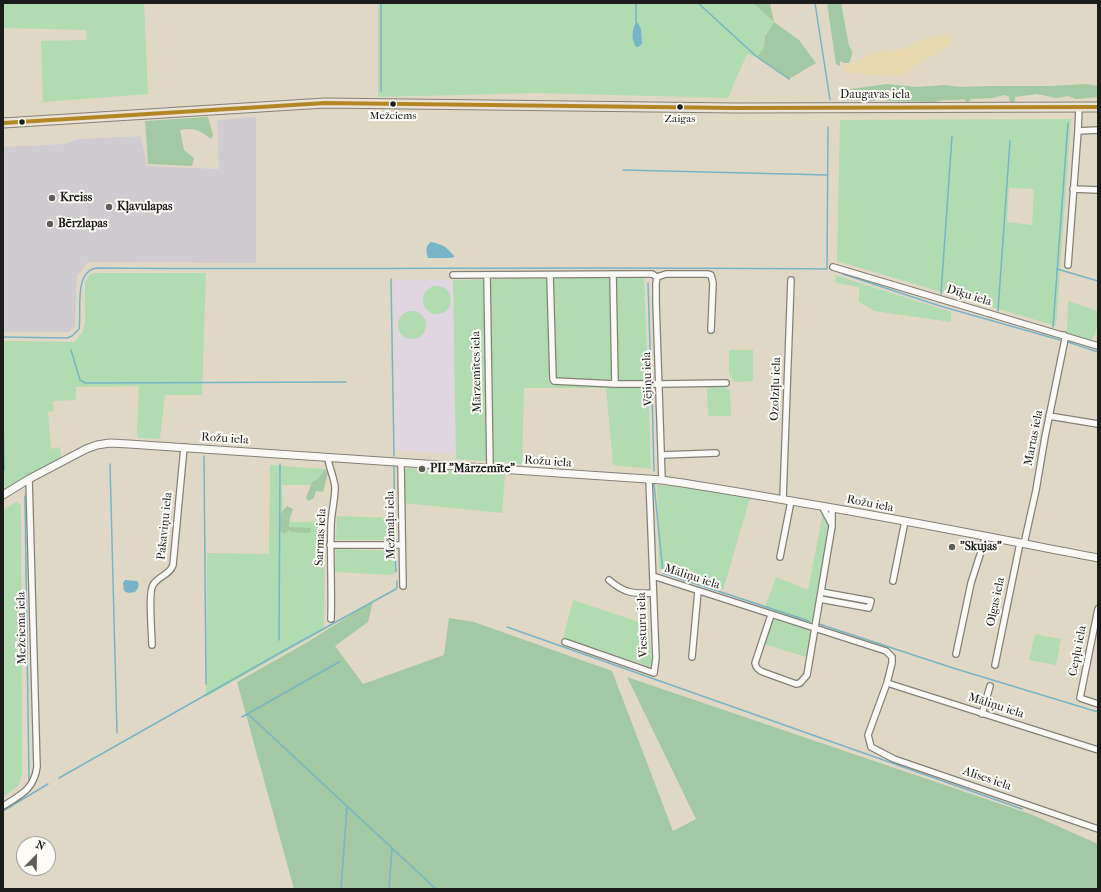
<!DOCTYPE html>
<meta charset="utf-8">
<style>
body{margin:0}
#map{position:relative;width:1101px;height:892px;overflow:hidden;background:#e0d8c5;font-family:"IM FELL French Canon",serif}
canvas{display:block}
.frame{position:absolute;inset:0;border:4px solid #1c1c1c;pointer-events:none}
.north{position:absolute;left:16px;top:836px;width:40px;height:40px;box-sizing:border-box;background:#fdfcf7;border:1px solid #a3a29f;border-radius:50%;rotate:23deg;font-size:11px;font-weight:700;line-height:16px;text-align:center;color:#1c1c1c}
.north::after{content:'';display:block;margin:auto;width:14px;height:18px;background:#615e57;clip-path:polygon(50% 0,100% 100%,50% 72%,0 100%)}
</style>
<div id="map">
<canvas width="1101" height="892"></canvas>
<div class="frame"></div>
<div class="north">N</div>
</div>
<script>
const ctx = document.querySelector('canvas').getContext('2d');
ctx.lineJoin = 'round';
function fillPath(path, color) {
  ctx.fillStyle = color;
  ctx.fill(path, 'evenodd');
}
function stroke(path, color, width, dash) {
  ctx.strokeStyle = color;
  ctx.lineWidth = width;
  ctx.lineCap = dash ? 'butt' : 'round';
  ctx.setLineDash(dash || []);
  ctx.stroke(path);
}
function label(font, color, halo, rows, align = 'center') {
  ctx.font = font + ' "IM FELL French Canon",serif';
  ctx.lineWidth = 4;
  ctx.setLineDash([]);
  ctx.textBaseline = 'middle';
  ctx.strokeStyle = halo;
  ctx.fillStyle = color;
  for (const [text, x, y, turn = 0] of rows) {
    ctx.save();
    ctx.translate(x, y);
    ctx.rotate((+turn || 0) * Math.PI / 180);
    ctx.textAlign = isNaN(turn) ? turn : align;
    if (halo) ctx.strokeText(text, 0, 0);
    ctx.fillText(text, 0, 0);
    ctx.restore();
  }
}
const built = new Path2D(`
 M394,280H453L456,454L395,450Z`);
const industrial = new Path2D(`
 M256,117V263L88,262L77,276L75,327L69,332H3V147L65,144L78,139L141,136L147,166L219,169L217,120Z`);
const green = new Path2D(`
 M3,3H144L148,94L43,102L41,41L86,40L87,37L86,30L3,28Z
 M378,3H753L774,22L765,35L764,48L757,57L747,54L728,98L536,93L378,97Z
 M1071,119L1056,326L837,261L840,120ZM1009,188L1034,189L1032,225L1007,222Z
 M98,273H206L202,395H165L160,439L138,438L137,433L139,386L76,387V400L53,401L54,411L48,412L51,449L60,447L61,457L3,491V341L74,342L82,333L85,323V282L90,274Z
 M835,275L951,312V322L874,311L859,302V287L836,283Z
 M644,277L651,469L613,465L606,388H524L522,464L456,459L453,280Z
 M423 300a14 14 0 1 1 28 0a14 14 0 1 1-28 0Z
 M1068,301L1098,311C1098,322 1098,332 1091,340L1067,333Z
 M398 325a14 14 0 1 1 28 0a14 14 0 1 1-28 0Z
 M729,350H753V381L734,382L729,373Z
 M725,385L726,388L730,390L731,416H708L707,386Z
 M270,465L325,469L318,479L313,482L311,485H282L283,510L280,514L289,527L290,522H325L324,625L322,631L206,697L207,553L269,554Z
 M406,468L505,474L502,513L404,503L403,472Z
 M657,485L705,489L750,498L723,590L659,569Z
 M16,502L21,505L22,776L18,786L3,797V510Z
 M823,512H824L829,526L813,620L810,623L764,609L776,577L808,590Z
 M337,516L393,518L392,540H336Z
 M336,549L394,551L395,573L391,575L335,572Z
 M573,600L648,625L652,660L651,667L563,638Z
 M774,619L807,630L811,634L806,657L764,644L771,622Z
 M1035,634L1061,639L1056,665L1029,660Z`);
const forest = new Path2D(`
 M753,3H770L774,22L799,40L816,63L789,79L757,57L764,48L765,36L774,22Z
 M827,3H841L849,46C854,51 852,57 849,63H844L840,61V65L839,66L836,64Z
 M887,84L916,87L944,85L961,87L989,86H1048L1087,84L1098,86V97L1076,99L1068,96L1056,98L1037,94L1015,97V101L1010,103L1009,97L1005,95L992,98L971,99L968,103L963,99L959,100H944L934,102L887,101L882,98L875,101L842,100L841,95L844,90Z
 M208,117L213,135L211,139C201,131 194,127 180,130L184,150L194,158L192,166L148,164L145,121Z
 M325,469L328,473L323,492L316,491L314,498L308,501L306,498L312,482L318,479Z
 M287,506L293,509L290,517L289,527L311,528L310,533L291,532L289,530L285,534L280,531V514Z
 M373,601L368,622L335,646L363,684L444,655L449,618L474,622L612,671L673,831L696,819L627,677L1033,815L1098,844V889H294L237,682L306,643Z`);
const sand = new Path2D(`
 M947,35L953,40C945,50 933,55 922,61C915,64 910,72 902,75C891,78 856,73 843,72V66L856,62L870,53L901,50L923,39Z`);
const water = new Path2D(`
 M636,22L638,23L641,29L642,44L638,47H636C631,39 632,30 636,22Z
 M431,242C445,245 446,247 455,257L450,258H428C426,252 425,246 431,242Z
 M125,580L137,581L139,584L138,588L135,592L128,593L124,591L123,583Z`);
const stream = new Path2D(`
 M698,3L757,57L789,79
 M815,3L830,100
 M636,22V3
 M381,91V3
 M623,170L828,175
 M1057,269L1098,281
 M843,274L940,306L1060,340
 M391,279L394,456
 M648,283L651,379
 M941,294L952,136
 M998,311L1010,141
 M1053,327L1068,123
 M3,337L67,338L72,336L79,329C82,311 73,271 97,268C341,270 584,266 827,269L828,127
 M1068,342L1098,352
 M71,350L80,380L85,383L346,382
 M652,392L654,471
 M3,411L4,470
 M204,456L206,684
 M110,464L117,733
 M394,466L395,542
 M654,484L663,573L809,621
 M25,496L29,781
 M395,552L396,572
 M819,624L953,668L1098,712
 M507,627L1022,809
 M279,640L280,464
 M248,714L436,889
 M242,717L339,662
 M59,778L285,650L396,589L397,587V581
 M3,811L48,784
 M341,889L347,807
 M389,889L392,848`);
const minor = new Path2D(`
 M1078,131L1098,130
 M1073,189L1098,190
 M1068,265L1078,131L1079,107
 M833,267L1098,346
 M613,274L615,384H659L726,383
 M453,275L637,274H652L657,277L666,274H707L711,275L713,283L711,330
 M487,275L490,469
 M550,275L553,379L554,381L615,384
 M657,277L656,284V301L662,480
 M1049,416L1098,424
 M662,455L716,453
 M328,458C329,468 334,477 335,487C335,501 331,513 331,527C330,558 332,588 331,619
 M401,463L403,586
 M783,499L791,280
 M822,506L831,523
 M1024,544L1036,490L1045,437L1065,339L1064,335
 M330,545H402
 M780,557L791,501
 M653,576L886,651L892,657V663L887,683L868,735L871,747L894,759L1098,829
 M609,580C624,593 633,594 653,593
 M893,581L905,521
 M820,599L869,608L871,601L821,592
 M1098,609L1080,698L1098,704
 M771,615L755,663C756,668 758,670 763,672L796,684L800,683L807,675L832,526V508
 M565,642L654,673L656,658L649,479
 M152,645C152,634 148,592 153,585C158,576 170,575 173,565L184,447
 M956,654L971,583L986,536
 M692,657L698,591
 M995,665L1020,543
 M887,683L1098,750
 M982,714L990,686
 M3,806C21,795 34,789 37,767L29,479`);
const tertiary = new Path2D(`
 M3,495L29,479L86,449L97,445L110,443L129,444L662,480C704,486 744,493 785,500C890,517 994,538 1098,558`);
const primary = new Path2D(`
 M3,123L325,103L735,108L1098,107`);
const bus1 = new Path2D(`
 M3,123L325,103L735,108L1098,107`);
const markers = [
 [393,104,3.5,"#1c1c1c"],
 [680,107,3.5,"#1c1c1c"],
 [22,122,3.5,"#1c1c1c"],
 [52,198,4,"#615e57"],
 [109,207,4,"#615e57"],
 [50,224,4,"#615e57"],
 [422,469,4,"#615e57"],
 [952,547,4,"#615e57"]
];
const busNames = [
 ["Mežciems",393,116],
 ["Zaigas",680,119]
];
const streetNames = [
 ["Daugavas iela",875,95],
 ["Dīķu iela",969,296,17],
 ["Mārzemītes iela",477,372,-91],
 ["Vējiņu iela",648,379,-92],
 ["Ozolzīļu iela",776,389,-88],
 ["Martas iela",1034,438,-79],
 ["Rožu iela",225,439,4],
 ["Rožu iela",548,462,4],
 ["Rožu iela",870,504,11],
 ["Mežmaļu iela",391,525,-91],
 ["Pakaviņu iela",165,526,-84],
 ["Sarmas iela",321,537,-87],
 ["Māliņu iela",692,577,18],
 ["Olgas iela",996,602,-78],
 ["Viesturu iela",643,625,-92],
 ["Mežciema iela",22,628,-91],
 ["Cepļu iela",1078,651,-79],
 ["Māliņu iela",996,706,18],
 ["Alises iela",987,779,19]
];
const poiNames = [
 ["Kreiss",60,198],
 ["Kļavulapas",117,207],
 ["Bērzlapas",58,224],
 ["PII \"Mārzemīte\"",430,469],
 ["\"Skujas\"",960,547]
];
fillPath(built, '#dfd6df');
fillPath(industrial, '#d0cbd1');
fillPath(green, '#b1dbb0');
fillPath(forest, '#a2c9a2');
fillPath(sand, '#e8d9b0');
fillPath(water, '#78b4c8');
stroke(stream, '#78b4c8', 1.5);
stroke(minor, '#848076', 8);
stroke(tertiary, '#848076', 9);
stroke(primary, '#848076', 11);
stroke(minor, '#faf9f6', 5.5);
stroke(tertiary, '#faf9f6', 7);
stroke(primary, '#ebe3da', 9);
stroke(bus1, '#b38624', 4);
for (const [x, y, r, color] of markers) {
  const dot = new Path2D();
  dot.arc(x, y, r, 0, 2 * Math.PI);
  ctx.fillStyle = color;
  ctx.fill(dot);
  stroke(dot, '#fdfcf7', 1.5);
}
label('11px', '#1c1c1c', '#fdfcf7', busNames);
label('12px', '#1c1c1c', '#fdfcf7', streetNames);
label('bold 12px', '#1c1c1c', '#fdfcf7', poiNames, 'left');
</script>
